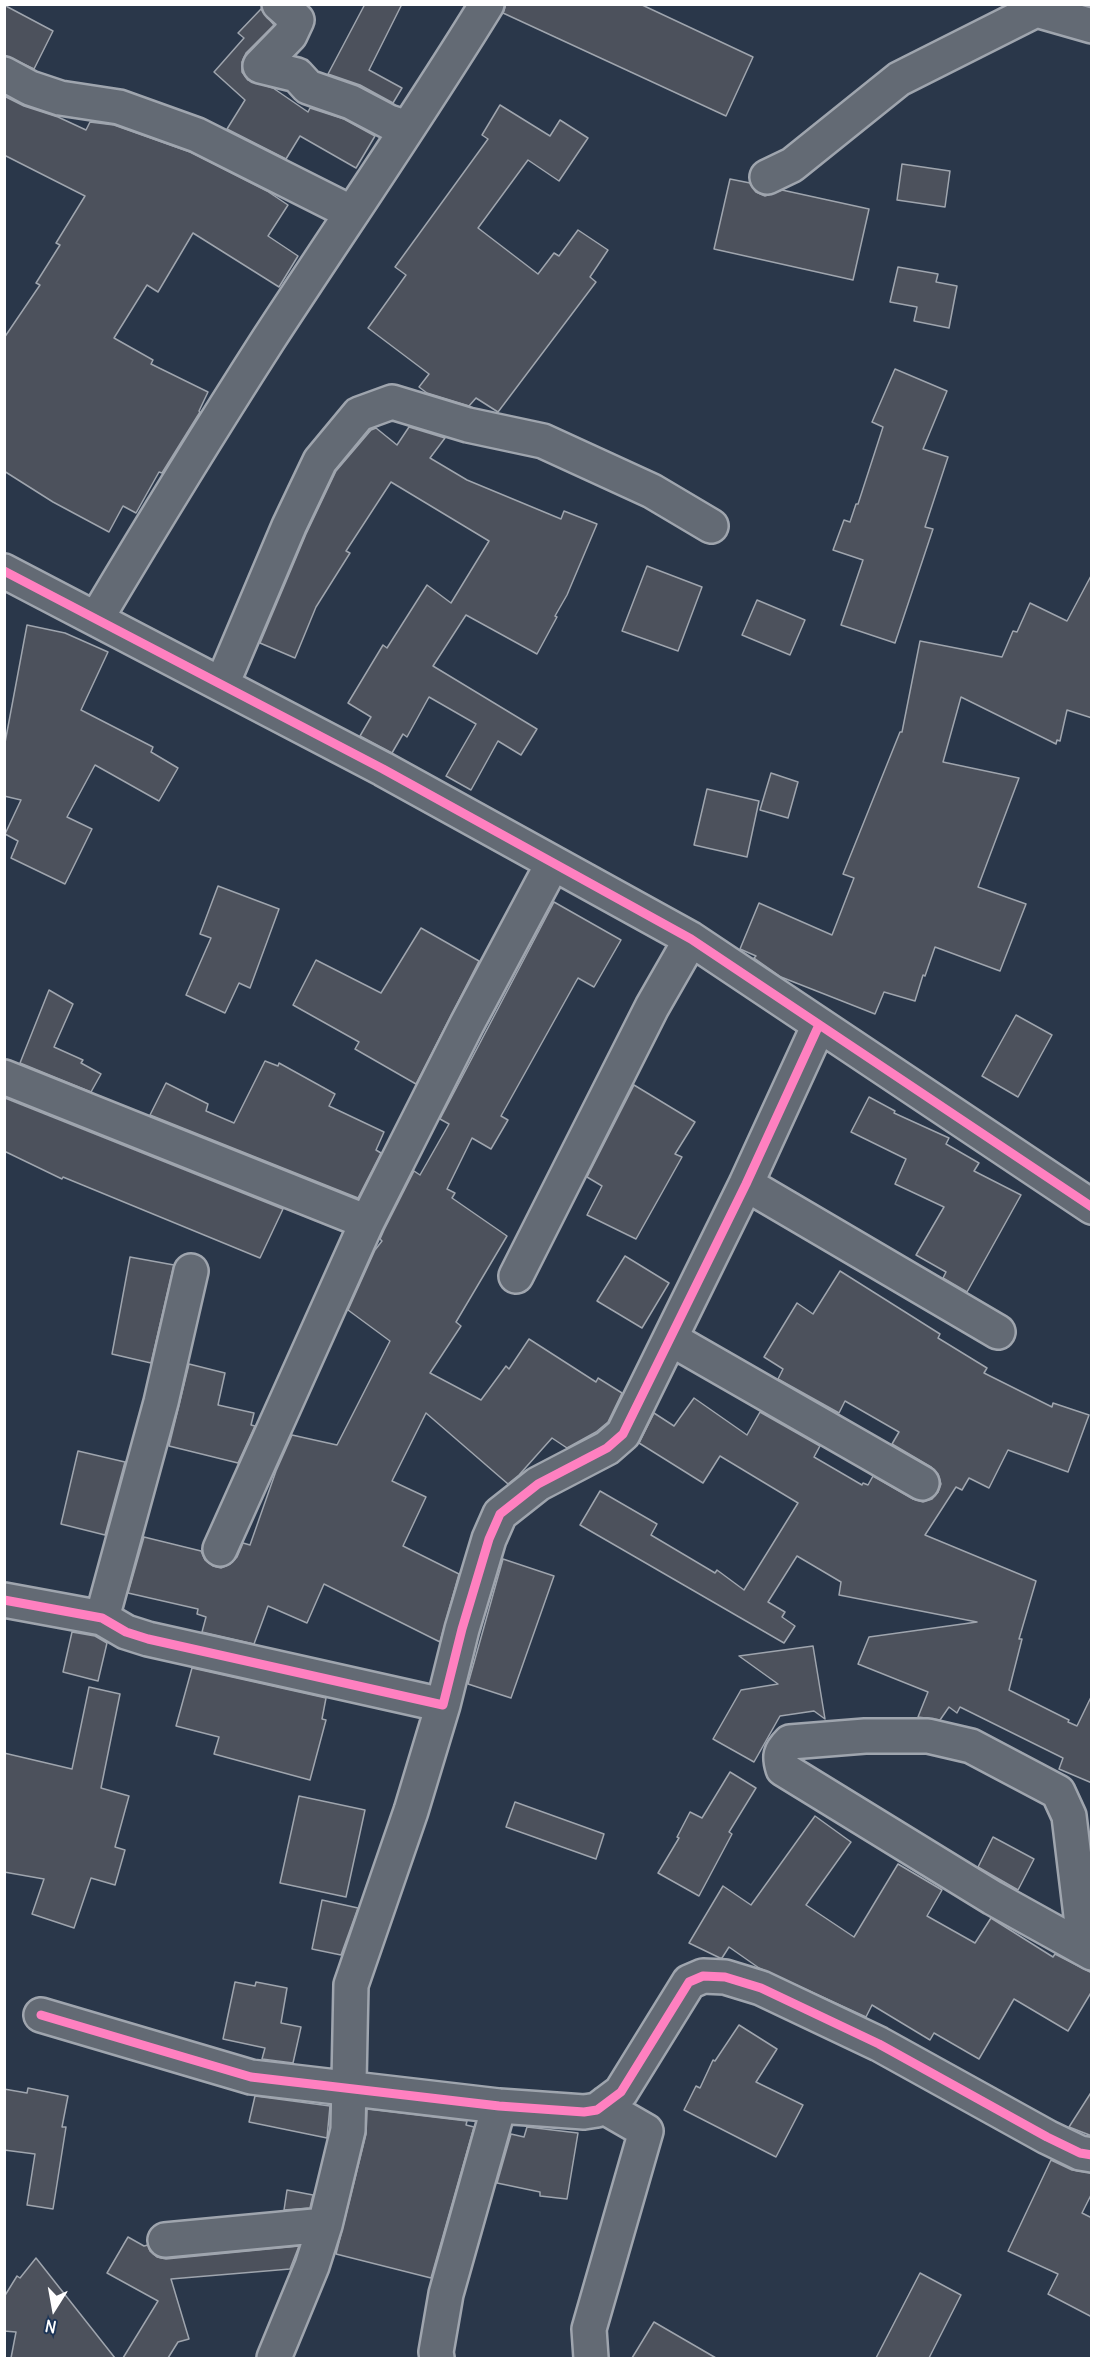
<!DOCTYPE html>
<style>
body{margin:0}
#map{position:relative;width:1096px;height:2363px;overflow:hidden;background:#2a374a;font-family:Delius,sans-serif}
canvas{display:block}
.frame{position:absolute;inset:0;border:6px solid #fff;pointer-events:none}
.north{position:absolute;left:24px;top:2279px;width:60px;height:60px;-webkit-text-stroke:4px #1d3557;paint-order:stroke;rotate:191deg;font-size:16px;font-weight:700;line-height:24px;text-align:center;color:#fff}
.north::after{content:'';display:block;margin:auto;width:21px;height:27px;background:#fff;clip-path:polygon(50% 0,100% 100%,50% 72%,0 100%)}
</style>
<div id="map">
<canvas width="1096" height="2363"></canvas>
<div class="frame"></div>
<div class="north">N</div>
</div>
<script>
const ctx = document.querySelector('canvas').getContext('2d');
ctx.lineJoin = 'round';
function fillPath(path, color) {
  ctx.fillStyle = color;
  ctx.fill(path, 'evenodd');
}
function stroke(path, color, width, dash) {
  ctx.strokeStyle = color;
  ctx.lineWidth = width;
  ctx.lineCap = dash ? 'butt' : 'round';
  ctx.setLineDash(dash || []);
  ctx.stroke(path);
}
const building = new Path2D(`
 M365,4H402L369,70L402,88L393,103L360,85L328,74Z
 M506,4H640L753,57L726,116L503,13Z
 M4,5L53,31L34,69L4,55Z
 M261,9L274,25L246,53L242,62V72L248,80L273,88L308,112L310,108L344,119L375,136L356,168L300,136L286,159L227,129L245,100L214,72L244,38L238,33Z
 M4,96L24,106L58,117L86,130L90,122L114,125L190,152L267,191L288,205L268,236L298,256L279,287L193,233L158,292L147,285L114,338L153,360L151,364L208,392L199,411L200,412L162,473L159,472L136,513L123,506L109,532L53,502L4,471V338L40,285L36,283L60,245L56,243L85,196L4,155Z
 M500,105L550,136L560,120L588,138L559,181L528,160L478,228L538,274L554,253L559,256L578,230L608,250L590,277L596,282L498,412L476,398L469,406L427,393L419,387L429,374L368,328L406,275L395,267L488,139L482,135Z
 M902,164L950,171L945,207L897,200Z
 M730,179L750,183L756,192L765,196L782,190L869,209L853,280L714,249Z
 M898,267L938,274L936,282L957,286L949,328L914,321L917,307L890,302Z
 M895,369L947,391L923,449L948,457L925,527L933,529L895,643L841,625L863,560L833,550L844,520L850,522L856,504H858L883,427L872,422Z
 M409,427L445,438L430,458L467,480L561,519L564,511L597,524L567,595L555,616L557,617L537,654L466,615L433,666L537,729L521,755L498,741L471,790L446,776L476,724L429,697L407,737L403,734L392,753L360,736L371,717L348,703L383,645L387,648L427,585L451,603L489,541L391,482L346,551L350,553L316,607L295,658L260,643L306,534L336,471L371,430L376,428L397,445Z
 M647,566L702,587L678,651L622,631Z
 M1092,574V718L1067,710L1060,741L1057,740L1056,744L961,697L943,762L1019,778L978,887L1026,904L1000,971L935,947L925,976L923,975L915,1001L884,992L875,1014L781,977L754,958L756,956L740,949L759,903L832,935L854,878L843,874L900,732H902L920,641L1002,657L1013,631L1017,632L1030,603L1067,621Z
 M757,600L805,620L790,655L742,635Z
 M27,625L65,633L108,652L81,710L153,747L151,752L178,768L159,801L95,765L67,817L92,829L65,884L11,858L18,841L5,834L21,800L4,796V748Z
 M771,773L798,782L788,818L760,810Z
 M707,789L759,801L747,857L694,845Z
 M218,886L279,909L250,988L239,983L225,1013L186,995L211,938L200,934Z
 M554,902L621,940L594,987L578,978L501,1116L508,1120L491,1149L472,1138L447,1189L455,1193L452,1198L507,1236L456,1322L461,1326L430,1373L481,1400L506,1366L509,1369L529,1339L596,1382L598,1378L622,1393L608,1422L596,1432L567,1448L552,1438L519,1475L508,1484L426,1413L392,1481L426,1497L403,1546L459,1574L440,1642L324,1584L307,1623L268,1606L254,1644L202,1632L206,1617L197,1614L198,1609L128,1593L144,1537L201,1551L205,1560L213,1566L221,1568L230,1564L237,1557L243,1543L250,1545L276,1471L292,1435L337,1445L390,1341L348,1310L375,1250L382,1241L380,1239L384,1230L414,1171L420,1175L449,1124L440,1119Z
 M421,928L479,961L416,1084L355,1049L359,1042L293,1005L316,960L381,993Z
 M49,990L73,1004L54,1047L83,1060L81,1063L101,1074L91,1092L20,1063Z
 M1016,1015L1052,1035L1018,1097L982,1076Z
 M265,1061L278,1066L279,1063L335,1094L329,1106L384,1132L376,1150L381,1153L358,1198L150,1115L166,1083L208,1104L206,1111L234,1123Z
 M634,1085L695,1122L675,1154L682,1157L636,1239L587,1215L602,1186L587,1177Z
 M869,1097L895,1111L894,1113L949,1138L946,1144L979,1163L974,1171L1021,1195L967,1292L943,1278L946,1272L916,1255L944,1207L895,1184L906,1159L851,1132Z
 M5,1098L283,1209L260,1258L63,1177L62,1179L4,1151Z
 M625,1256L669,1283L642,1328L597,1301Z
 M130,1257L174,1265L151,1363L112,1354Z
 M840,1271L940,1334L938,1338L987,1368L984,1373L1052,1407L1053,1403L1089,1415L1068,1472L1008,1450L989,1488L969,1478L962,1490L956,1487L925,1535L1036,1581L1019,1639H1022L1009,1690L1069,1720L1068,1722L1077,1726L1092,1695V1783L1059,1769L1063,1758L960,1707L957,1713L949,1707L940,1720L918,1717L928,1692L858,1664L869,1637L977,1622L839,1595L841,1582L797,1556L768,1602L785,1612L782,1617L795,1626L784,1643L580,1525L600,1491L657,1524L651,1535L715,1573L717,1570L744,1590L798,1503L720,1456L703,1483L639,1443L654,1413L674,1426L694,1398L747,1435L760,1412L820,1446L814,1457L862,1485L863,1483L868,1485L873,1476L913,1499L923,1502L932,1499L938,1492L941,1484L938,1474L931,1467L892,1444L899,1432L845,1401L839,1413L778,1379L783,1369L764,1357L797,1303L813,1314Z
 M189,1364L225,1373L218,1405L254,1413L251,1425L255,1426L238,1463L169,1446Z
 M78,1451L125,1462L105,1535L61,1524Z
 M503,1559L554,1576L511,1698L468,1684Z
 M72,1632L95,1636L107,1643L98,1681L63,1672Z
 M813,1646L825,1719L814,1711L780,1716L754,1762L713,1739L741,1690L778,1684L739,1656Z
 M192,1668L326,1698L322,1719L326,1720L310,1780L214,1754L219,1737L176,1726Z
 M89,1687L120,1694L101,1788L129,1796L115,1847L125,1850L115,1885L91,1878L74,1928L32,1914L44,1879L4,1872V1753L72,1769Z
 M730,1772L756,1788L729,1832L732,1834L699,1896L658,1873L679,1838L677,1837L690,1812L702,1818Z
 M299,1796L365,1810L346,1897L280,1883Z
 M515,1802L604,1834L596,1859L506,1827Z
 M815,1816L851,1842L806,1905L854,1937L898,1864L942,1890L927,1916L975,1943L991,1918L1053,1957L1055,1954L1092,1973V1991L1068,2031L1014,1999L979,2059L934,2033L930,2040L872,2005L866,2017L759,1968L729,1947L722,1958H720L689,1943L723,1886L751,1905Z
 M993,1837L1034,1859L1018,1890L978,1867Z
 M322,1900L358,1908L341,1955L312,1949Z
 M235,1982L255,1986L256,1982L287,1988L281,2023L301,2027L293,2063L262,2059L265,2048L223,2039Z
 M739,2025L777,2049L756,2082L803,2105L776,2157L684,2110L696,2086L700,2088L713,2060L715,2061Z
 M28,2088L68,2096L62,2127H66L53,2209L27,2205L35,2154L4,2150V2089L27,2093Z
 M1092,2091V2136L1069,2127Z
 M255,2096L330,2106L327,2138L249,2122Z
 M367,2109L467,2121L466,2125L474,2127L431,2278L336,2254L366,2134Z
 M527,2127L578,2133L567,2199L540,2196V2192L497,2183L511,2134L524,2137Z
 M1051,2160L1072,2170L1092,2173V2193L1082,2213L1092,2218V2317L1048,2294L1058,2274L1008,2251Z
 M287,2190L313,2195L310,2208L284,2210Z
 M128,2237L144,2246L148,2245L150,2251L157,2257L166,2259L299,2246L290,2269L171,2279L189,2339L178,2342L168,2358H123L158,2301L107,2273Z
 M36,2258L115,2358H11L16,2332L4,2331V2297L17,2276L20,2278Z
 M920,2273L961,2295L929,2358H876Z
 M654,2322L716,2358H632Z`);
const minor = new Path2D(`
 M279,4L297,20L290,35L260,66L297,75L308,87L351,102L389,122L408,128
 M1025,4L1036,10L1092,26
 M4,74L30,88L60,98L119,107L197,135L352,213
 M767,177L792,165L899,79L1036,10
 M4,571L383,769L691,939L1092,1207
 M96,619C152,525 209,432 268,340C341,228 417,118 487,4
 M222,684L289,526L320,461L359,414L392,402L468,425L543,441L652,491L711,526
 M4,1077L367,1222
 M746,1184L998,1332
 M516,1276L652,1007L691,939
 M671,1339L922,1483
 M220,1549L367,1222L467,1024L553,863
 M4,1600L102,1618L126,1632L148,1639L443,1705L462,1629L489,1539L500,1514L538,1484L607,1448L623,1434L746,1184L819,1025
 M102,1618L161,1402L191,1271
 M1085,1949L1069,1816L1058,1792L971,1746L928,1736H865L790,1742C780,1752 779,1756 783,1769L993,1898L1092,1953
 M41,2015L251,2077L499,2106L584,2112L597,2110L621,2092L689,1982L703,1976L725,1977L761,1988L879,2044L1047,2137L1080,2153L1092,2155
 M165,2240L325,2225
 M274,2358L312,2266L325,2225L348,2130L351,1985L411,1811L443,1705
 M437,2358L436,2352L446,2294L499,2106
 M591,2358L589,2329L646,2131L613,2112L606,2103`);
const cycleway = new Path2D(`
 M4,571L383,769L691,939L1092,1207
 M4,1600L102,1618L126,1632L148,1639L443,1705L462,1629L489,1539L500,1514L538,1484L607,1448L623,1434L746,1184L819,1025
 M41,2015L251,2077L499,2106L584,2112L597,2110L621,2092L689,1982L703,1976L725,1977L761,1988L879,2044L1047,2137L1080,2153L1092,2155`);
fillPath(building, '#4c515c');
stroke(building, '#9fa5ae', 1.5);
stroke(minor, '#9fa5ae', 38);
stroke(minor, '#636a74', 33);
stroke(cycleway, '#ff80c0', 9);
</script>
